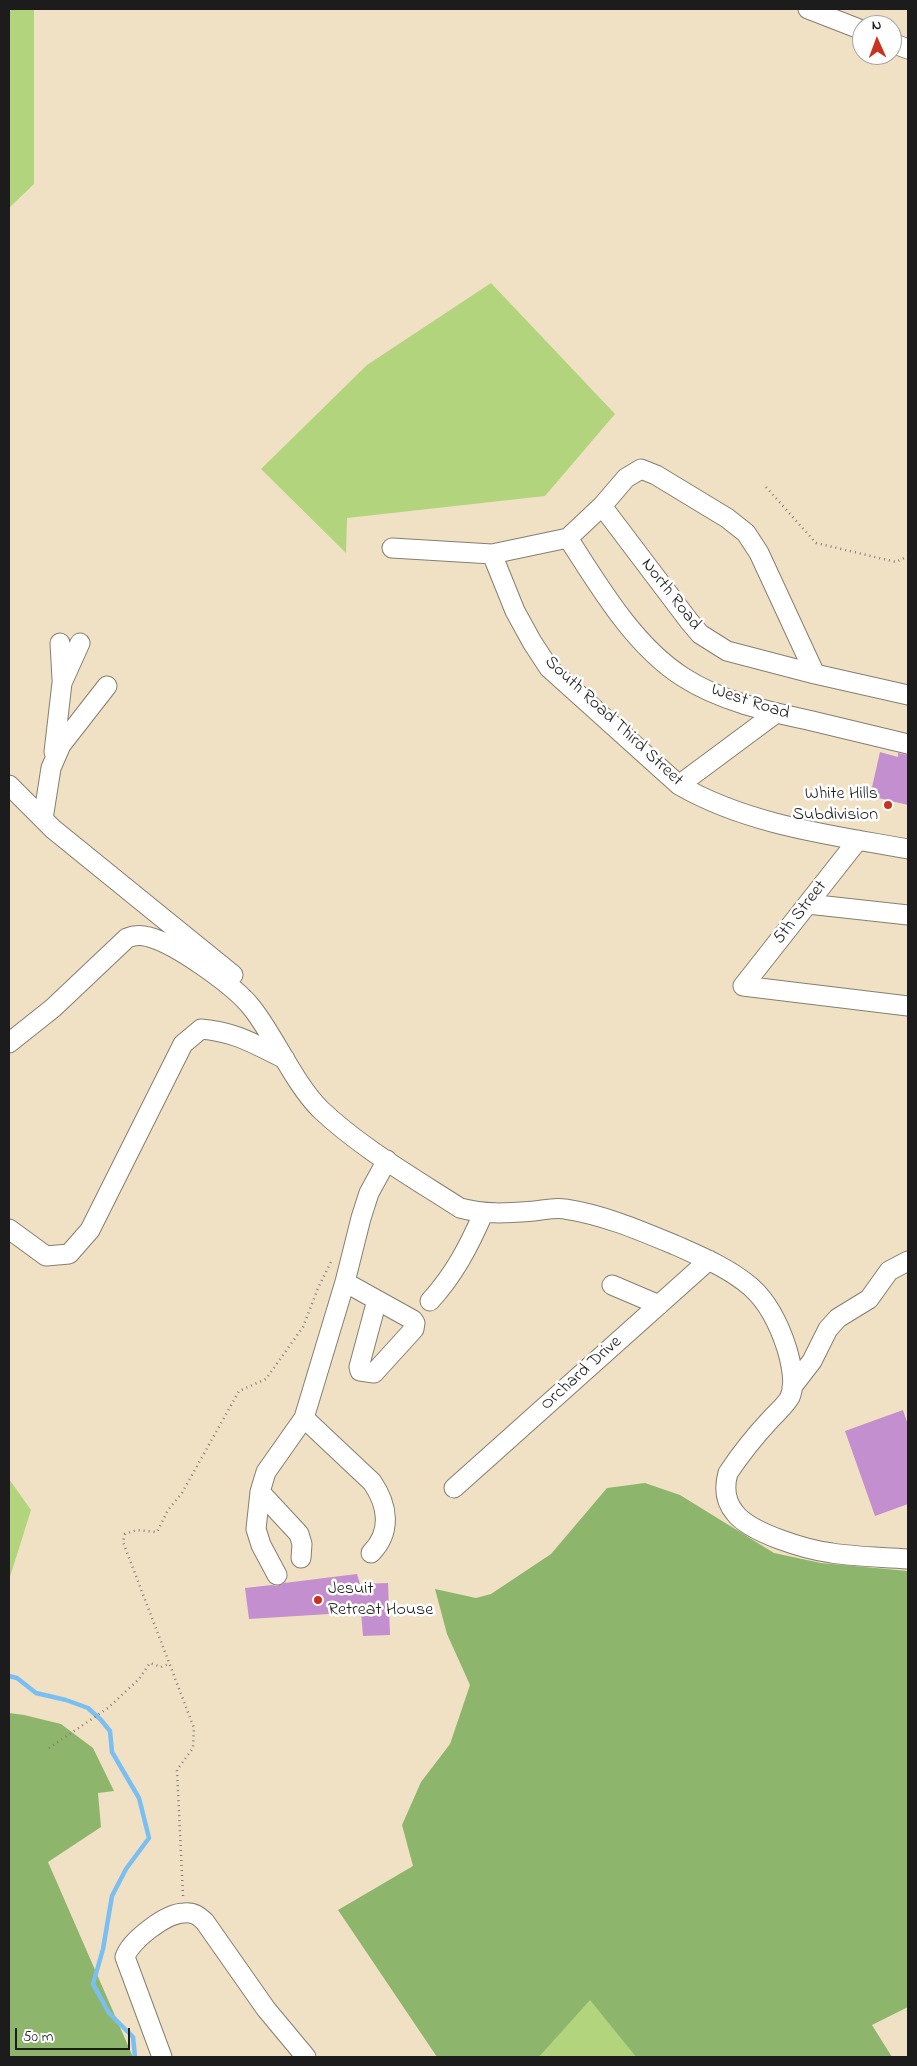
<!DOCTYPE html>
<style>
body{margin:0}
#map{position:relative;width:917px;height:2066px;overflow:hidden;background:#f0e1c4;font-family:"Indie Flower",sans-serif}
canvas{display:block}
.frame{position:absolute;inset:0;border:10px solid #1c1c1c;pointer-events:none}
.north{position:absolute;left:852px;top:15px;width:50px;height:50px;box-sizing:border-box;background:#fff;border:1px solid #a4a4a4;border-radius:50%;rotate:358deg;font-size:14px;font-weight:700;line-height:20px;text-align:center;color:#1c1c1c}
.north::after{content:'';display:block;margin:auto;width:18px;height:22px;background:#c8321e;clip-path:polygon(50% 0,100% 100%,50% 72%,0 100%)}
.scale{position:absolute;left:15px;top:2028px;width:115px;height:22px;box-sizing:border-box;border:2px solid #1c1c1c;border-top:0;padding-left:6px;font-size:15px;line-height:18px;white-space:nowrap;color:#1c1c1c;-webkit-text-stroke:4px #fff;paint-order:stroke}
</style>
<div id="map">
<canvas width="917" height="2066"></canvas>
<div class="frame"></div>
<div class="north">N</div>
<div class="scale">50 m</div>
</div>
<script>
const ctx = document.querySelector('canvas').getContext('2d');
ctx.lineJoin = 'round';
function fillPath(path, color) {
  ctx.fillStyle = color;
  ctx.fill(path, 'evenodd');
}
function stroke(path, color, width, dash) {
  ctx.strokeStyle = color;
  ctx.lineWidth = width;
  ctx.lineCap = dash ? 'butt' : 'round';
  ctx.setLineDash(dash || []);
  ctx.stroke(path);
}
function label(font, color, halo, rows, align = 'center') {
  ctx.font = font + ' "Indie Flower",sans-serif';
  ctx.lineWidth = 5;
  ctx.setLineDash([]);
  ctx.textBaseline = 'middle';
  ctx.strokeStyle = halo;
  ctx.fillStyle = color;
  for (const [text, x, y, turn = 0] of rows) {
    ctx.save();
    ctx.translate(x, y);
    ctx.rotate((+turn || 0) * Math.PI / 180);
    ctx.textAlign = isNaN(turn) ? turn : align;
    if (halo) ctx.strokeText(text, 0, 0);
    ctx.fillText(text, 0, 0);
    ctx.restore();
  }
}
const green = new Path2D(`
 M9,9H34V184L9,208Z
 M491,283L615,414L545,496L347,518L346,553L261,469L367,365Z
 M9,1479L31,1510L9,1580Z
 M590,1999L636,2057H539Z`);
const forest = new Path2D(`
 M645,1483L680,1495L774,1553L821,1563L908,1571V2007L872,2025L892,2057H636L590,2000L539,2057H437L338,1910L413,1866L402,1825L421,1782L450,1744L470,1685L447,1634L435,1589L476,1598L491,1594L551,1554L607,1488Z
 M9,1713L24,1715L61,1724L93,1748L114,1791L98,1793L101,1827L48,1862L133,2057H9Z`);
const stream = new Path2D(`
 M9,1676L17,1678L36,1693L66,1700L88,1708L101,1720L110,1731L112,1752L139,1798L149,1838L126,1869L112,1896L103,1949L93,1984L109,2013L133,2037L135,2057`);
const building = new Path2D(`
 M880,752L898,757V753L908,755V805L870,796Z
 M903,1410L908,1425V1504L875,1516L845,1431Z
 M357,1574L360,1584L388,1583L390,1635L363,1636L361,1612L249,1619L245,1588L272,1585L277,1586L284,1583Z`);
const path = new Path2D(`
 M766,487L816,543L896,562L908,556
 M49,1748L108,1708L139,1679L150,1663L161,1667L169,1664
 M183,1896L177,1770L193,1748L194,1728L123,1542L125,1534L137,1530L157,1532L168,1510L182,1493L239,1391L266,1379L303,1327L318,1288L331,1262`);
const minor = new Path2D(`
 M808,9L862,30
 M892,43L908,49
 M602,506L689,621L700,634L727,651L815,674L908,695
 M568,538C599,586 634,646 683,677C720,701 766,711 808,720C842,728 875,736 908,744
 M392,548L492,554L568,538L602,506L626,478L641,469L656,475L727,518L746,533L759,553L815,674
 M492,554L515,611L532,642L549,668L679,785C748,825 831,835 908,849
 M60,643L62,679
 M54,752L62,683L80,643
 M9,785L53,829L233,975
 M679,785L776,713
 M43,819L51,768L61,745L107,686
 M808,904L908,915
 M743,986L858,840
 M743,986L908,1006
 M9,1043L53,1008L127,938C134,935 142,935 149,937C176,944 235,986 252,1008C275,1037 294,1083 320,1109C361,1148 412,1177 460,1208C486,1215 508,1213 534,1211C544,1210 555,1207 565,1209C604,1215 639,1230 675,1245C702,1257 729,1268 751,1287C769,1303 780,1327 787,1349C791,1363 796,1383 790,1397C785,1406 777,1412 770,1420C755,1436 740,1455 728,1473C724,1487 725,1501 735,1513C750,1533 807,1550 832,1553C857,1557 883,1557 908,1559
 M9,1229L46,1256L69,1254L90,1230L183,1044L201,1029C236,1032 254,1044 285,1059
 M345,1282L350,1285L413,1320L415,1323L414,1329L374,1373L360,1371L359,1367L377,1300
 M612,1285L659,1305
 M430,1301C454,1275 469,1246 483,1214
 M792,1387L812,1361L828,1329L838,1318L869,1299L889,1271L908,1261
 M304,1418L372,1482C388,1505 392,1532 371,1553
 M454,1488L709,1260
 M260,1492L299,1534L302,1544L301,1558
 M277,1575L261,1545L256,1529L260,1492L266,1472L304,1418L345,1282L361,1218L369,1193L387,1160
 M162,2057L125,1957C130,1941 166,1913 184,1913C194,1912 199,1916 205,1922L266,2009L306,2057`);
const markers = [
 [888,805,5,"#c8321e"],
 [318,1600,5,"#c8321e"]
];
const streetNames = [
 ["North Road",670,595,52],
 ["West Road",750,703,18],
 ["South Road Third Street",613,722,43],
 ["5th Street",801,913,-52],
 ["Orchard Drive",582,1374,-42]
];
const poiNames = [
 ["White Hills",878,795],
 ["Subdivision",878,816],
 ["Jesuit",328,1590,"left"],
 ["Retreat House",328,1611,"left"]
];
fillPath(green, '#b2d47c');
fillPath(forest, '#8db66c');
stroke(stream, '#7bbff2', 4.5);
fillPath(building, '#c38fce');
stroke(minor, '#867e70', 21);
stroke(path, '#867e70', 2.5, [1, 4]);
stroke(minor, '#fff', 19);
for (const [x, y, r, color] of markers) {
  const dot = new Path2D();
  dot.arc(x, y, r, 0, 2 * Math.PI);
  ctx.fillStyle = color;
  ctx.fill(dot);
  stroke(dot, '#fff', 2);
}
label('18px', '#1c1c1c', '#fff', streetNames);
label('18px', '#1c1c1c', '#fff', poiNames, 'right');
</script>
